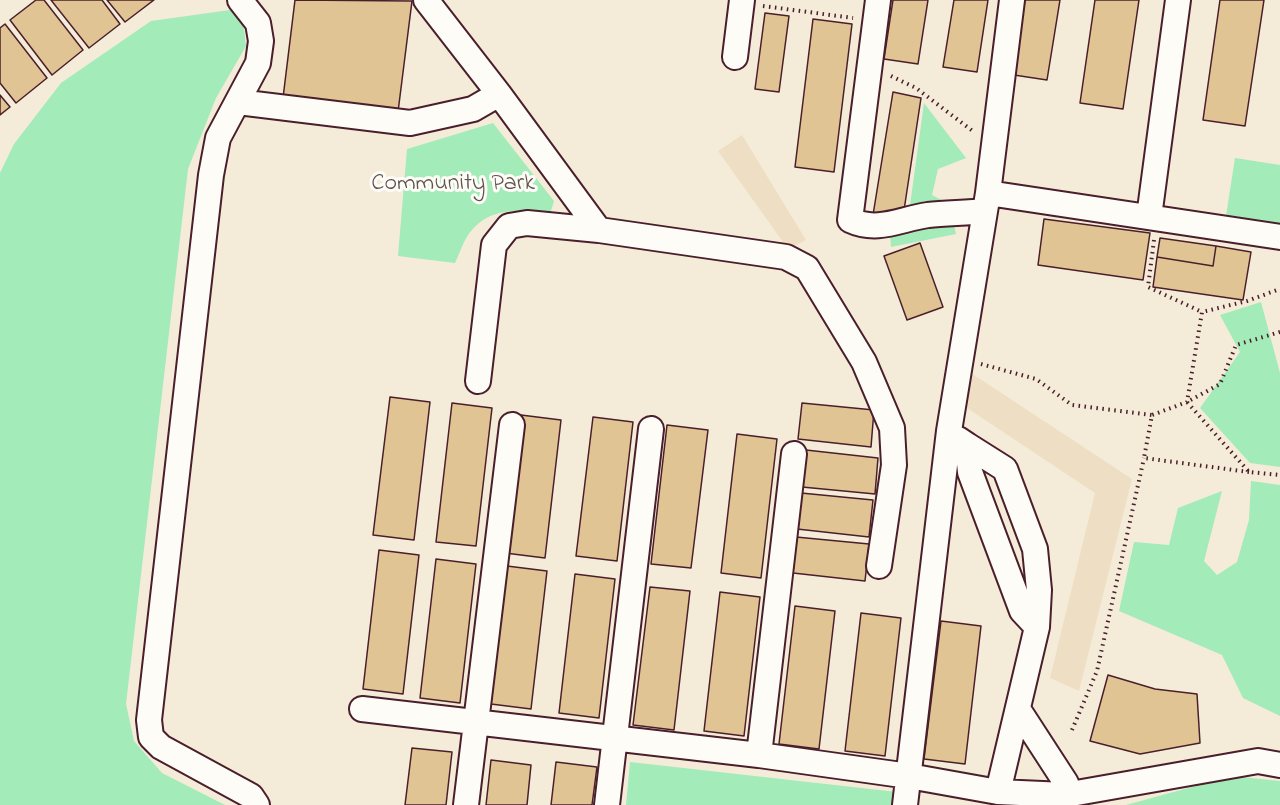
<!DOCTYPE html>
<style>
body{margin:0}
canvas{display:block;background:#f4ebd9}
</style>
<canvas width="1280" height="805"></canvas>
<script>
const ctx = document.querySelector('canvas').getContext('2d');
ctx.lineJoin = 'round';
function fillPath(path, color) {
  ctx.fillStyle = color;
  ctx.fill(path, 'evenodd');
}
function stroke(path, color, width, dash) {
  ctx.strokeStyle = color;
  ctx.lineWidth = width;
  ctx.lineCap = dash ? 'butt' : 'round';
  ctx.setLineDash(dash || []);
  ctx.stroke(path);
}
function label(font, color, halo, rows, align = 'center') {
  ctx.font = font + ' "Indie Flower",sans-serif';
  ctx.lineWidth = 6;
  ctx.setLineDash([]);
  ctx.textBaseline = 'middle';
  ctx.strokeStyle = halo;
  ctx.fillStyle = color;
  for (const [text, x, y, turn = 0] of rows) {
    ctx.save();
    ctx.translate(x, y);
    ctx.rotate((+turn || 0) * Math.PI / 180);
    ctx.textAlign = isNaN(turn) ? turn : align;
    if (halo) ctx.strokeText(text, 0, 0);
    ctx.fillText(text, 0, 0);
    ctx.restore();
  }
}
const built = new Path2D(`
 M742,135L806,240L788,249L718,151Z
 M971,373L1132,479L1079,691L1050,678L1095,493L964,406Z`);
const green = new Path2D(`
 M230,10L243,21L246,46L216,98L188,169L126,704L134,741L162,773L225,805H0V173L14,144L61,83L151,21Z
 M924,103L966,158L938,169L932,195L949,204L956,234L891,247L889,219L908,220Z
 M493,123L554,201L550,214C523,210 492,206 472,230C464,238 460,253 455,263L398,256L407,149Z
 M1235,158L1280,165V224L1226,216Z
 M1261,302L1280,373V467L1250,463L1200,408L1240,352L1220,315Z
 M1251,481L1280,485V716L1243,698L1222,655L1119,611L1134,542L1169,545L1178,508L1222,491L1204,561L1217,575L1237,562L1249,520Z
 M630,762L897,792L896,805H626Z
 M1232,776L1280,781V805H1126Z`);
const building = new Path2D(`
 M36,0H44L83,50L52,75L10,20Z
 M51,0H102L120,24L89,48Z
 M107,0H154L125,22Z
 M295,0L412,1L398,112L283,98Z
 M893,0H928L918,64L884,59Z
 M954,0H988L977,72L943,67Z
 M1025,0H1060L1047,80L1014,75Z
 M1095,0H1139L1123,109L1080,103Z
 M1220,0H1264L1245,126L1203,120Z
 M765,13L789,16L779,92L755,89Z
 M813,19L852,24L834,172L795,167Z
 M5,24L47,78L16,103L0,83V28Z
 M893,92L921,98L903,217L873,215Z
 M0,95L10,107L0,115Z
 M1044,219L1150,233L1143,280L1038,265Z
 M1160,238L1216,246L1213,266L1157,257Z
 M920,243L943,307L907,320L884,256Z
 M1216,246L1251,252L1243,300L1153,287L1157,257L1213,266Z
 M390,397L430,402L414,540L373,535Z
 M452,403L492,408L476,546L436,542Z
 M802,403L874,410L871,447L798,439Z
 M521,415L561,420L545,558L505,553Z
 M593,417L633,422L617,561L576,556Z
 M667,425L708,430L691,568L651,564Z
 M737,434L777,439L761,578L721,573Z
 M806,450L878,458L875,494L802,487Z
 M801,493L873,500L869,537L797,529Z
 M796,537L869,544L865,581L793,573Z
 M379,550L419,555L403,694L363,689Z
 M436,559L476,564L460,703L420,698Z
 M507,566L547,571L531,709L491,704Z
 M575,574L615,579L599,718L559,713Z
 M650,587L690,591L674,730L633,725Z
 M720,592L760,597L744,736L704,731Z
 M795,606L835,611L819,749L779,744Z
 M861,613L901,618L885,756L845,751Z
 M941,621L981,626L965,764L924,759Z
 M1108,675L1155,689L1197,694L1200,743L1140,754L1090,741Z
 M412,748L452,752L446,805H405Z
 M491,760L531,765L527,805H486Z
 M556,762L597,767L592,805H551Z`);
const path = new Path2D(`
 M763,6L853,18
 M891,76L916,88L974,132
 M1154,240L1148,287L1202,312
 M1280,332L1236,345L1220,384L1187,402L1249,472L1280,475
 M981,364L1036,379L1072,405L1152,415
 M1249,472L1144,458L1152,415L1187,402L1202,312L1247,301L1280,289
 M1072,730L1097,671L1144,458`);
const minor = new Path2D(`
 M240,0L258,23L261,41L258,63L218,138L211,175L149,720L151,737L161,747L251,796L257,805
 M426,0L499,94L599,230
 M878,0L850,220C878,233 900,219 928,215C946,213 966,213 985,211
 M735,57L742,0
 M238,102L410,123L473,109L499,94
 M988,193L1280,237
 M1149,217L1178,0
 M478,381L494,245L509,226L527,223L599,230L786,257L807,268L864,362L892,428L894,465L879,566
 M958,439L967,445L970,472L1022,611L1037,627
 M967,445L1005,469L1035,549L1039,590L1037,627L998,792
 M362,709L759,755L909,776L998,792L1065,795L1258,761L1280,765
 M1018,709L1066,783L1064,805
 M759,755L794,454
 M466,805L512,425
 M607,805L651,429
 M905,805L949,431L988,193L1012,0`);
const parkNames = [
 ["Community Park",453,185]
];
fillPath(built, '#eedfc4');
fillPath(green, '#a3ebb9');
fillPath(building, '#e0c494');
stroke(building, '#4a1f2b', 1.5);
stroke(minor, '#4a1f2b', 28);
stroke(path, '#4a1f2b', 4, [1.5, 4.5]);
stroke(minor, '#fdfcf7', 24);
label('24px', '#60524e', '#fdfcf7', parkNames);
</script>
